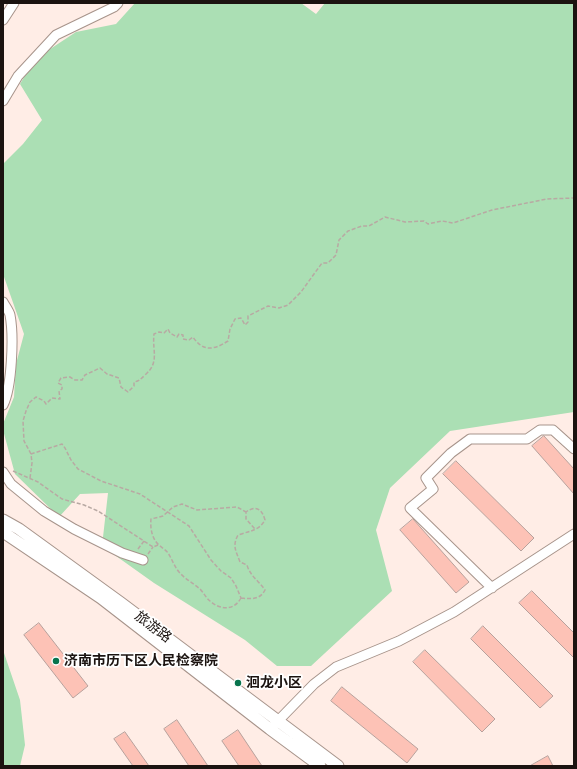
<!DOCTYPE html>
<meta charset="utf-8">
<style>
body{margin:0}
#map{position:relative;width:577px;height:769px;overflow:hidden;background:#ffede6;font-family:Inter,sans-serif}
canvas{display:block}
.frame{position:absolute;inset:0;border:4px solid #1b1310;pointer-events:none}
</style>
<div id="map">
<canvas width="577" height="769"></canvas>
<div class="frame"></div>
</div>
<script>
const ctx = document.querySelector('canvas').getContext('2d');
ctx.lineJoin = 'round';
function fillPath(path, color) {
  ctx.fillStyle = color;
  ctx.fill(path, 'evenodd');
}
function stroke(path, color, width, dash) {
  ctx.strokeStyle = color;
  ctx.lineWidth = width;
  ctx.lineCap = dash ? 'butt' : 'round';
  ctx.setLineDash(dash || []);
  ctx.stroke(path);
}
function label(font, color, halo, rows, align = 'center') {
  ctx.font = font + ' Inter,"Noto Sans SC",sans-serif';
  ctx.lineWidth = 3.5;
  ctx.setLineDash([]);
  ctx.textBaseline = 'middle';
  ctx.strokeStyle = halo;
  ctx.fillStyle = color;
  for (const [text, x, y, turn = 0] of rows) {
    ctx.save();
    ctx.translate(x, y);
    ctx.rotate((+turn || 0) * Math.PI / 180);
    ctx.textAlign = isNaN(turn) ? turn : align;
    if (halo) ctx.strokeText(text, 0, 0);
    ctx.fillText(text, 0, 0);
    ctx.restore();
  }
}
const green = new Path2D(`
 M135,3H301L316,14L325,3H574V412L450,431L390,488L376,530L392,591L311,666H277L245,640L154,583L102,546L108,493L80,494L59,517L15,474L3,430V424L14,397L16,364L24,334L3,274V164L23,144L42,120L20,84L35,59L76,32L116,24Z
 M3,650L20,700L25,745L20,766H3Z`);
const building = new Path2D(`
 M544,436L574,469V494L532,446Z
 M456,461L534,538L521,551L443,474Z
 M413,519L469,582L456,593L400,530Z
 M532,591L574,633V658L519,603Z
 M39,623L88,686L73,698L24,635Z
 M483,626L553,696L540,708L471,639Z
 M425,650L495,719L482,732L413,662Z
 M342,687L418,749L407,763L331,701Z
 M177,720L208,766H189L164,729Z
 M238,730L262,766H239L222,741Z
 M125,732L149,766H133L114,739Z
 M548,756L553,766H530Z`);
const path = new Path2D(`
 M31,454L24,441L23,421L26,411L30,402L36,397L44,401L46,404L52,398L60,399L59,391L62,389V385L58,383L61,378L70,377L75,380H82L85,375L100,368L107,374L119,378L121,387L128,392L134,386V382C139,381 141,379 145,375C160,362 152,351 154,334L159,332L164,333L168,329L170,333L177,337L179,334L183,335V339L189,340L193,337C203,352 214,350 228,341L230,329L235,319L241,318L245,325L248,322V316L268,306L279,308L288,305L301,292L322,263H328L336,255L339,240L348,231L362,226H369L385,217L405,222L424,221L428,224L442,221L453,223L492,210L547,199L574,198
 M13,471L38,482L62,499L84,505L98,511L153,547L158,545
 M30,478L32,463L31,454L62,444L65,448L71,460L78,469L101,481L140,494L189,526L211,560L221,571L231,578L236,586L241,598
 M138,549L144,541
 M148,554L153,547
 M241,598C234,611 220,610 210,601C206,598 204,593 200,589C193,583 185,579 179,572C174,566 172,559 168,553C166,550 162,548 159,545C152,539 150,528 151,519L163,516L173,507L182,504L197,510L237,507L246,512
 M241,598C251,599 260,600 265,590C259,581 250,576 247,565L240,562C236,551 232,546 238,535C249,531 259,531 265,520C262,509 256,505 246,512V519L255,529`);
const minor = new Path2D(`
 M3,20L14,3
 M3,101L18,76L56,35L114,7L118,3
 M3,302C5,306 9,311 10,315C14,336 12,387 3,405
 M3,472L11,484L44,511L74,529L122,553L143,560
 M492,588L410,508L433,489L426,478L451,453L470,439H527L540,430H553L574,449
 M274,725L314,684L336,667L399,641L454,612L574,534`);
const major = new Path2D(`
 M3,520L19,529L121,603L338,766
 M3,532L101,598L270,729L320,766`);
const markers = [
 [56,661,4,"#08744d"],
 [238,683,4,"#08744d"]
];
const streetNames = [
 ["旅游路",153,627,37]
];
const poiNames = [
 ["济南市历下区人民检察院",64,661],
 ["洄龙小区",246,683]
];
fillPath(green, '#abdfb4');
fillPath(building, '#fdc2b6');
stroke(building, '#b7a19c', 1);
stroke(minor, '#a7948b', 11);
stroke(major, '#a7948b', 13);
stroke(path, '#b8a9a3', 1.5, [4, 2]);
stroke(minor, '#fff', 9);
stroke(major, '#fff', 11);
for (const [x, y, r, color] of markers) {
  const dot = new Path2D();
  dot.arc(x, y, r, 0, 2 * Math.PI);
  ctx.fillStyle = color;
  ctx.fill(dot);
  stroke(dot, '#fff', 1.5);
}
label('14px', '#1b1310', '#fff', streetNames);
label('bold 14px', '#1b1310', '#fff', poiNames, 'left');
</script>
